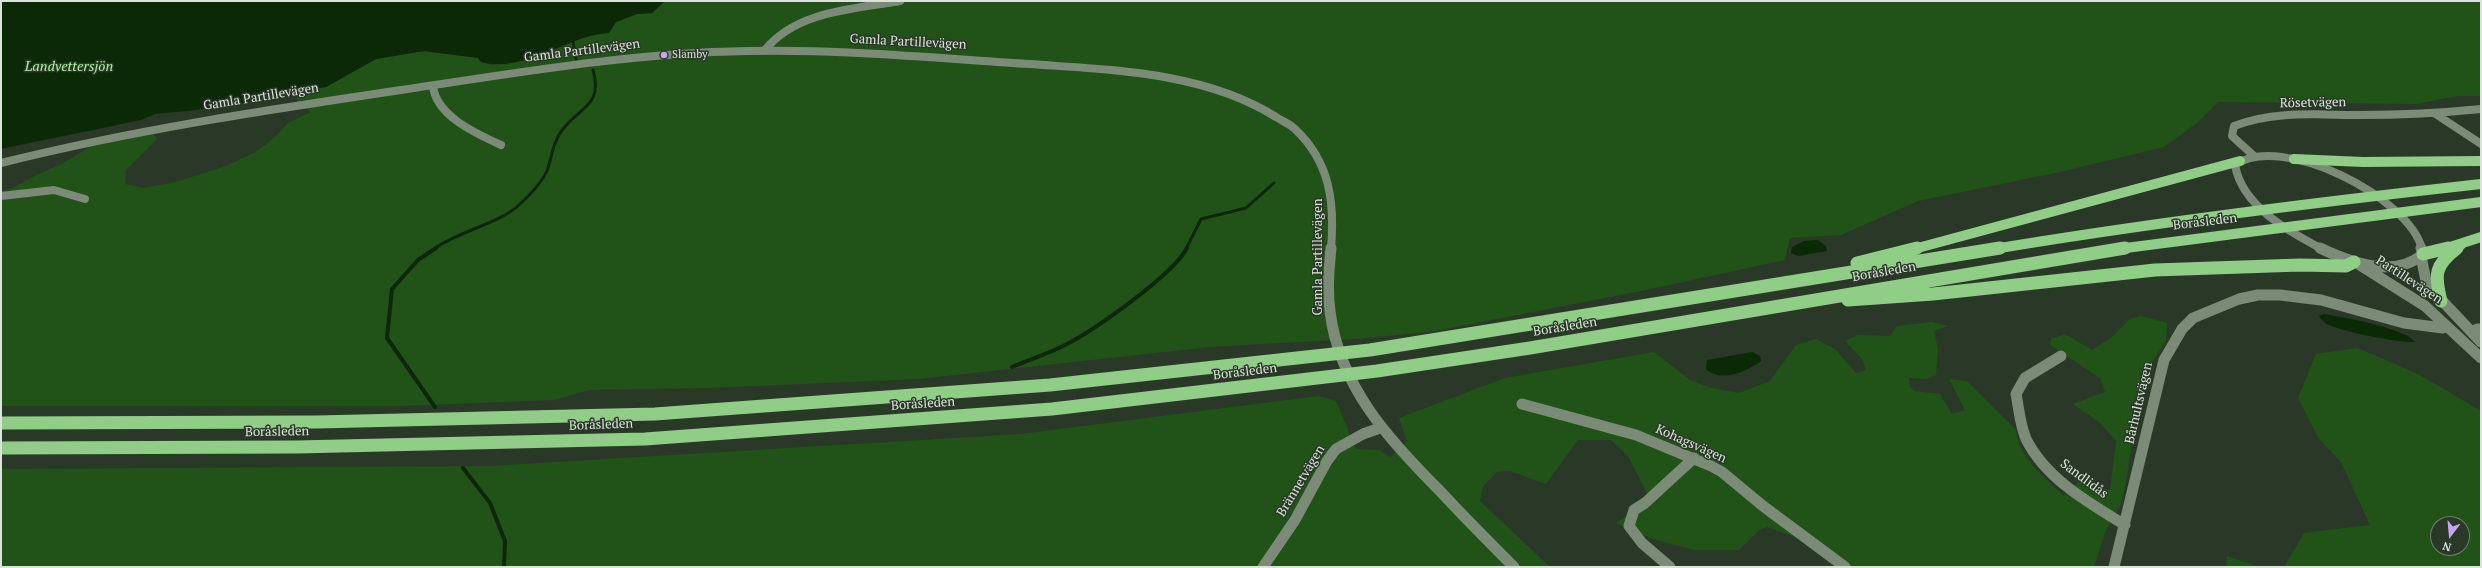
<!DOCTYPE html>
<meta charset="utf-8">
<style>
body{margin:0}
#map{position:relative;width:2482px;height:568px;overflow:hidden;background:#2a3828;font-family:"PT Serif",serif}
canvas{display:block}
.frame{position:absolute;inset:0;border:2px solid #dbe4da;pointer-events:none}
.north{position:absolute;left:2430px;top:516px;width:40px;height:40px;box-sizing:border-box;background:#2a3828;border:1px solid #717d6f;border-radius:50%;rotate:196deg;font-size:11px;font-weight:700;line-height:16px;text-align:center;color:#dbe4da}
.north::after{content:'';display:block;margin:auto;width:14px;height:18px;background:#c6a6f0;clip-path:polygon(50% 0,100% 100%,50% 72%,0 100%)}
</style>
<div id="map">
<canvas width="2482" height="568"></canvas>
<div class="frame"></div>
<div class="north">N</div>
</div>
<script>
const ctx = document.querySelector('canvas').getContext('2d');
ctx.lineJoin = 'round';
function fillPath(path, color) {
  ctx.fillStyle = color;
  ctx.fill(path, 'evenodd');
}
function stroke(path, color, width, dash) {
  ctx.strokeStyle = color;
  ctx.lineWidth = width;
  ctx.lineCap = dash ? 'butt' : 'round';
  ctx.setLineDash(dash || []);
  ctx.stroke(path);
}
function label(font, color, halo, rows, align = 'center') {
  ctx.font = font + ' "PT Serif",serif';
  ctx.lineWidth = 3;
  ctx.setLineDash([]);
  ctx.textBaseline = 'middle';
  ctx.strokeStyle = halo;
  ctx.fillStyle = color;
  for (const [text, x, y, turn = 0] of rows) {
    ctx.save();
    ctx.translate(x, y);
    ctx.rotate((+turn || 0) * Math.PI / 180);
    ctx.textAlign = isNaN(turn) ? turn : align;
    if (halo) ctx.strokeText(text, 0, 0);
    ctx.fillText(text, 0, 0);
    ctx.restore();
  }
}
const green = new Path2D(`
 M665,1H2481V96H2457L2416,104L2218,102L2197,123L2164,147L2060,172L1918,201L1841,235L1790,238L1785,260L1646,290L1435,331L1369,338L1210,347L919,379L708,388L589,390L554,400L401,406H1V191L11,189L36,175L60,165L90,147L153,133L157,139L126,170L125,184L143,188L176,182L226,166L256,152L275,137L288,123L311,112L297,102V93L326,87L376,59L424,51L478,58L490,65C508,62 527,60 545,54C567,46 584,34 609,33L616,22L637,14L652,13Z
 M2141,316L2167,323L2166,341L2148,368L2139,399L2125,488L2120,506L2106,530L2094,567H1835L1795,537L1767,527L1758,531L1739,550H1694L1653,539L1616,523L1650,499L1628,456L1611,440H1578L1546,484L1510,471L1497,472L1483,486L1480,501L1550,567H1V469L489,466L1021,434L1319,396L1336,401L1356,449L1379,450L1390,457L1407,441L1399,418L1505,378L1654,352L1690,380L1711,388L1739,393L1770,381L1796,345L1816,339L1835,349L1856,373L1866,370L1862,359L1845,341L1858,335L1890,336L1897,326L1931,322L1949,326L1934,331L1938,349L1936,375L1927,379L1909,378L1910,387L1915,391L1940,394L1952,414L1965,410L1949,379L1967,381L2016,430C2019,459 2044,476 2064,496L2078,482L2110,490L2116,441L2100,423L2073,404L2105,392L2100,378L2050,345L2051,339L2065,334L2092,350L2112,337L2130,319Z
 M2358,348L2420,375L2481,411V567H2284L2304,533L2370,525L2341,462L2319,439L2298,398L2316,354ZM2438,524H2462V548H2438Z
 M2227,556L2260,567H2226Z`);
const water = new Path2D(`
 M1,1H665L652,13L637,14L616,22L609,33C567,35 524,74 481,62L478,58L424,51L376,59L326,87L264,96L242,104H222L197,110L155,114L141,120L1,149Z
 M1818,240L1826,246L1827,251L1798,256L1791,253L1792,247L1804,241Z
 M2324,314C2342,317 2405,328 2415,342C2400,343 2337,331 2325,323C2323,321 2320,318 2319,316Z
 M1752,352L1760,356L1761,361C1746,372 1722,383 1706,369L1707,360Z`);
const streamFar1 = new Path2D(`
 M573,42L576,59
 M434,249C458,231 500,224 520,204C529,196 542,182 547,171C552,157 553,141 563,129C581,106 603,106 593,70
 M1186,249L1201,219L1246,208L1274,183`);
const stream = new Path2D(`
 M1012,367C1029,360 1047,354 1063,346C1092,332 1173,275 1187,248
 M435,407L387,338L392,289L418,260L436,248
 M463,468L490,503L505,541L504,567`);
const streetFar1 = new Path2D(`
 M433,86C436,116 477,134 501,145
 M2434,113L2481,144
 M2254,156L2232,136L2234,126C2275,110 2319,115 2361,115C2401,115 2441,113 2481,109
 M1,196L54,190L85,199`);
const street = new Path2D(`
 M2477,329H2481
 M2061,356L2025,378L2016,394C2019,409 2020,425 2026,439C2046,479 2089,503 2125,525
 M1522,404L1636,435L1711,466L1722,472L1763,506L1845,567
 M1263,567L1295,520L1327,461L1336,449L1363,434L1380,428
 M1670,567L1642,543L1629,526L1634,510L1645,503L1694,458
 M2114,567L2164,360L2182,329L2193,318L2239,299L2258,295H2280L2321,300L2404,323L2443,328`);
const secondaryFar1 = new Path2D(`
 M765,50C796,11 854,9 900,1
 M1,163C133,130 267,110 401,90C516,73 631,53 747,51C842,49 936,58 1030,64C1113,70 1205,72 1276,117C1282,121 1290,124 1295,129C1330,162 1335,202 1331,249
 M2322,249C2288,231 2242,206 2235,165C2281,132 2409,197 2422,249`);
const secondary = new Path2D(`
 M1331,248C1329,269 1327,290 1330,311C1339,386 1389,440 1440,491C1464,517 1489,542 1514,567
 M2320,248C2349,262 2395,279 2423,254L2421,248
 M2421,256L2426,281L2431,289L2481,342
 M2360,265L2425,306L2481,358`);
const highwayFar1 = new Path2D(`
 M2294,159L2363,162L2481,161
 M1914,249L2240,161
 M1994,249C2156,222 2318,202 2481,184
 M2118,249L2481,202
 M2444,249L2481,237
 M2456,249L2462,244`);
const highway = new Path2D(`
 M2423,254L2448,248
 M1857,263L1917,248
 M1848,300L1933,294L2155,270L2300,265L2346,266L2354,262
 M2441,301C2434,274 2435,265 2457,248
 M1,423L317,422L655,414L1050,385L1370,350L2000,248
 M1,448L297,447L645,439L1052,409L1377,371L1530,348L2125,248`);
const markers = [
 [664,55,4,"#c6a6f0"]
];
const farPoinames = [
 ["Slamby",672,55]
];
const streetNames = [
 ["Gamla Partillevägen",908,42,3],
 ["Gamla Partillevägen",582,51,-7],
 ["Gamla Partillevägen",261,97,-9],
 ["Rösetvägen",2313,103,-1],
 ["Boråsleden",2205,222,-7],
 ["Gamla Partillevägen",1318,257,-90],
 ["Boråsleden",1884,272,-10],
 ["Partillevägen",2409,280,33],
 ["Boråsleden",1565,327,-9],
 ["Boråsleden",1245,372,-7],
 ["Bårhultsvägen",2139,403,-77],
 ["Boråsleden",923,404,-4],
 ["Boråsleden",601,425,-2],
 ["Boråsleden",277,432,-1],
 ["Kohagsvägen",1691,444,24],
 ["Sandlidås",2084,479,37],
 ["Brännetvägen",1301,481,-59]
];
const waterNames = [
 ["Landvettersjön",69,67]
];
fillPath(green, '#215319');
fillPath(water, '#0c2907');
stroke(streamFar1, '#0c2907', 3);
stroke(stream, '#0c2907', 4);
stroke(streetFar1, '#7b8b78', 8);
stroke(street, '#7b8b78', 11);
stroke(secondaryFar1, '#7b8b78', 8);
stroke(secondary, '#7b8b78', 11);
stroke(highwayFar1, '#90cd86', 10);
stroke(highway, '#90cd86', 13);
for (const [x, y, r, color] of markers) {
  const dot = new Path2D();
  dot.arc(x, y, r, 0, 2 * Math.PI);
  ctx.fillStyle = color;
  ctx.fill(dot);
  stroke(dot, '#2a3828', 1.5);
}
label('11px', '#dbe4da', '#2a3828', farPoinames, 'left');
label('13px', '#dbe4da', '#2a3828', streetNames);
label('italic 14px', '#a7f59a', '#2a3828', waterNames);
</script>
